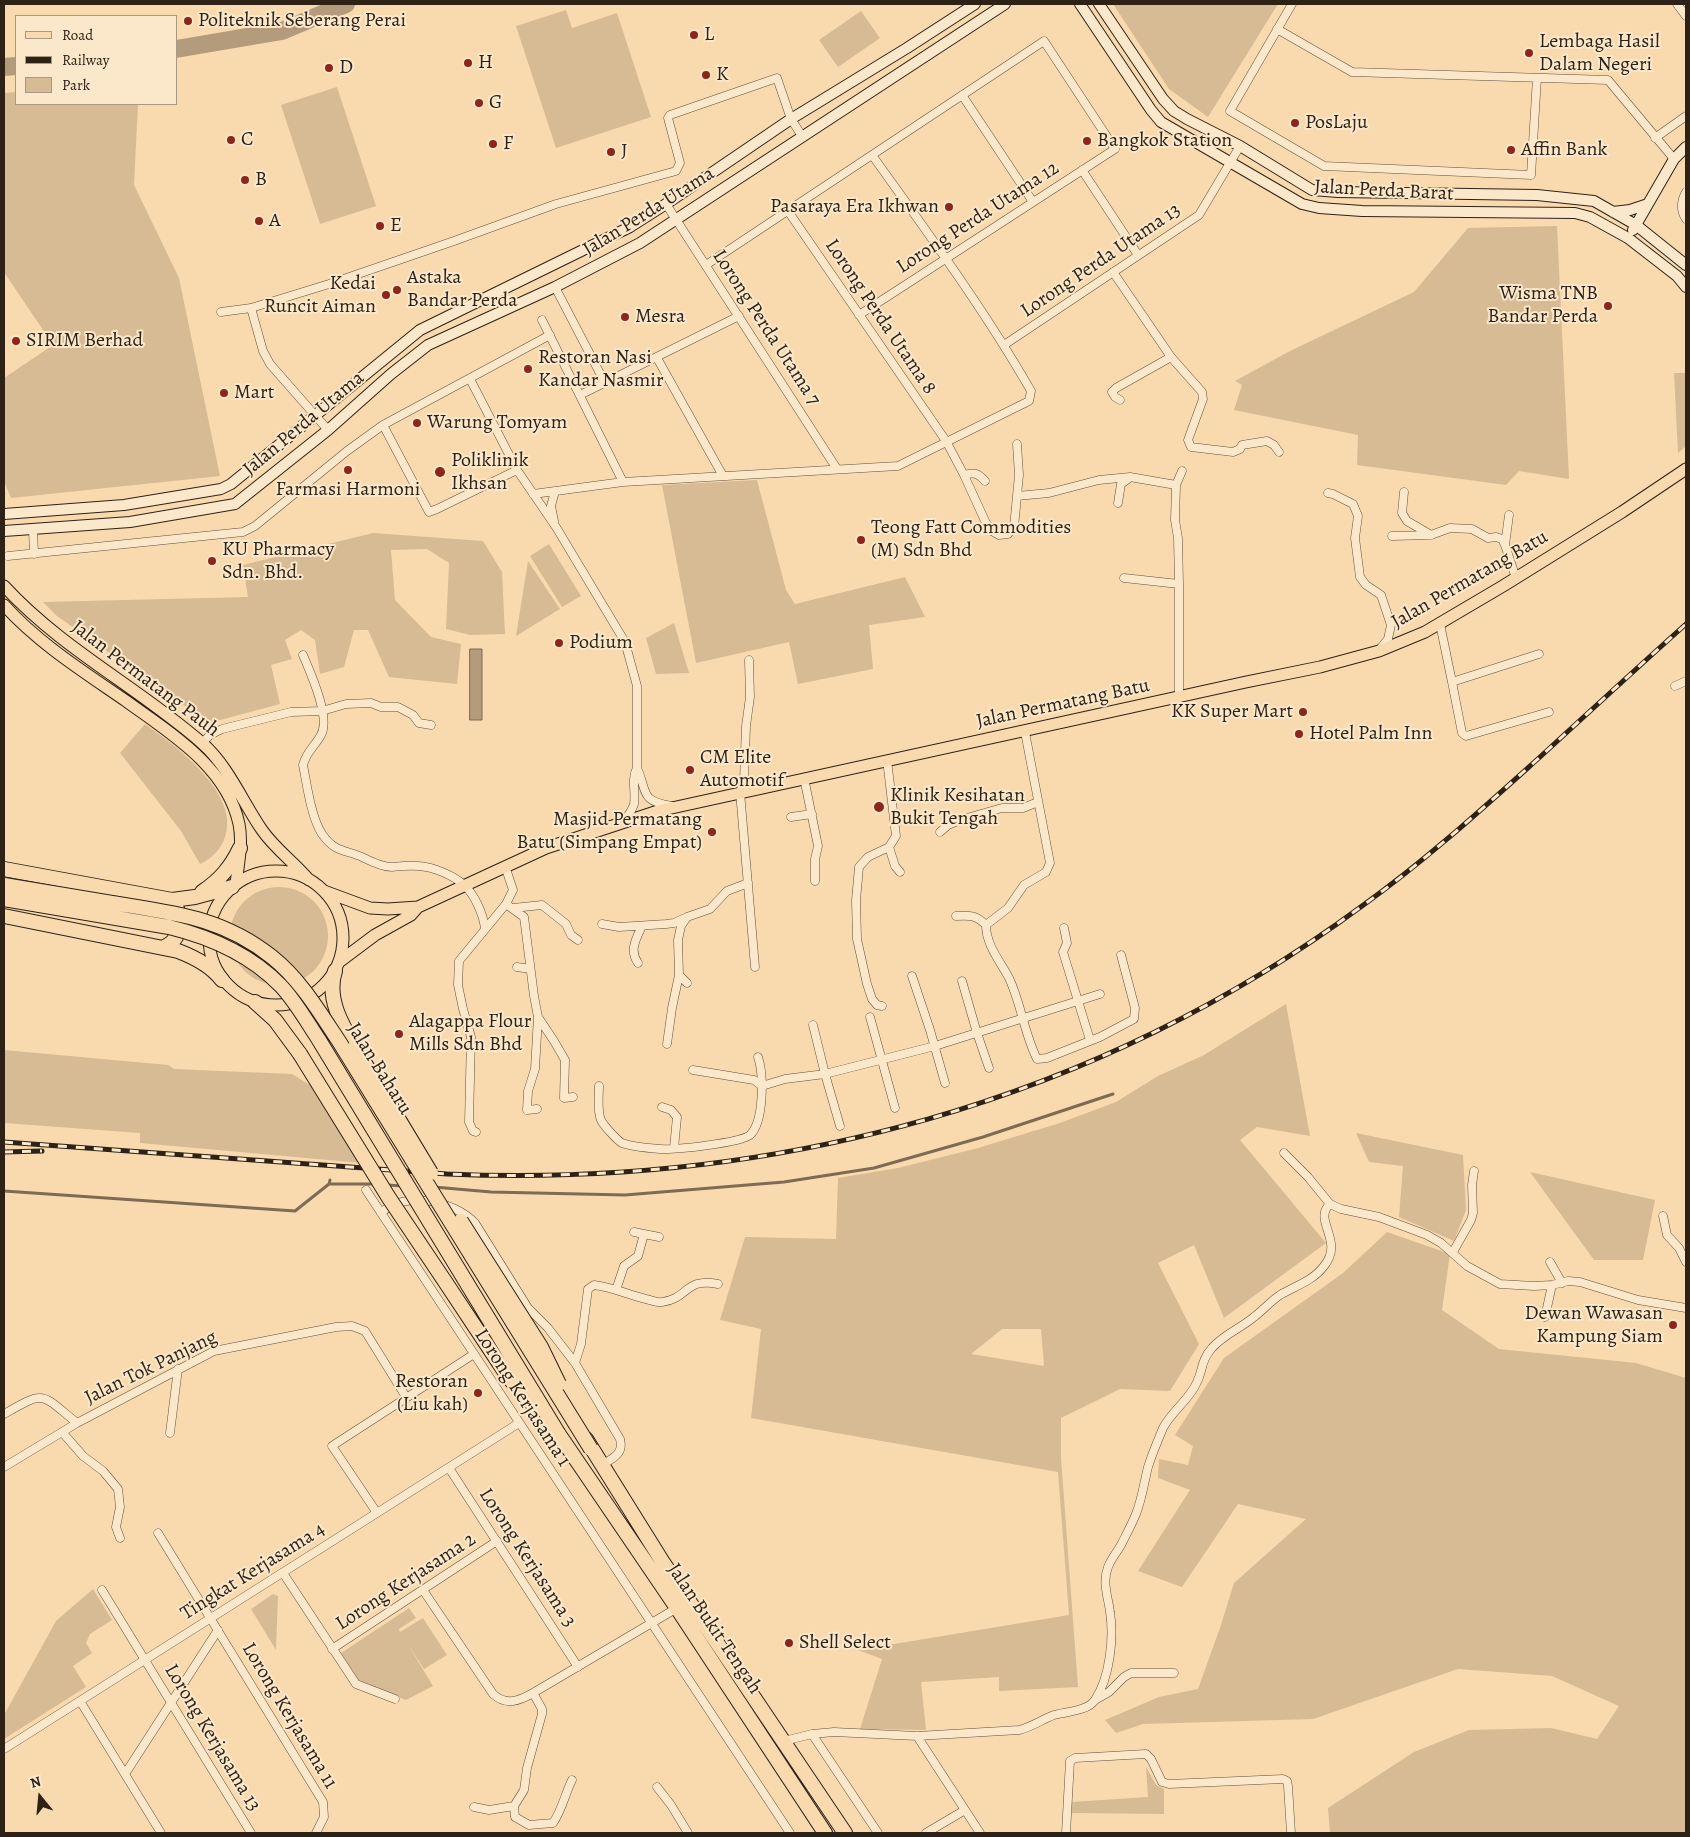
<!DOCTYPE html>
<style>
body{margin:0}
#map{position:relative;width:1690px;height:1837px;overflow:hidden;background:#f9daae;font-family:Alegreya,serif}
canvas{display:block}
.frame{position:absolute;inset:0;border:5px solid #2e2217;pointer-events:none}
.legend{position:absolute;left:15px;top:15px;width:162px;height:90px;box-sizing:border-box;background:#fbe7ca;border:1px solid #a99882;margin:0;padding:6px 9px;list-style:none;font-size:15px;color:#2e2217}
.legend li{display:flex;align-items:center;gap:10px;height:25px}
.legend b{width:25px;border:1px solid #a99882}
.north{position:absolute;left:15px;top:1772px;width:50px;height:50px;-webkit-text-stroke:4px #fbe7ca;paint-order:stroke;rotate:343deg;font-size:14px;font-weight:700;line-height:20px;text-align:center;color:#2e2217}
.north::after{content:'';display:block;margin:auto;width:18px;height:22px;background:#2e2217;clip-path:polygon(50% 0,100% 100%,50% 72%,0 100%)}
</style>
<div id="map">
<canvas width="1690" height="1837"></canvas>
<div class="frame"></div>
<ul class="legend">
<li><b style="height:6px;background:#f9daae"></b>Road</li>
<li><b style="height:6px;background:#2e2217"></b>Railway</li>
<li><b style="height:14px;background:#d6bb94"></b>Park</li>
</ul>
<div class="north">N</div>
</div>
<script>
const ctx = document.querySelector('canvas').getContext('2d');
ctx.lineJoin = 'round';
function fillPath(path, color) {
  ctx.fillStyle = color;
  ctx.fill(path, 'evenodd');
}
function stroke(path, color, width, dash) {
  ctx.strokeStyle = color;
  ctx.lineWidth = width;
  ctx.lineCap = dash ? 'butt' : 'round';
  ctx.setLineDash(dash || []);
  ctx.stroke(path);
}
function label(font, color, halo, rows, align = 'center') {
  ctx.font = font + ' Alegreya,serif';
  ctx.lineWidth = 4;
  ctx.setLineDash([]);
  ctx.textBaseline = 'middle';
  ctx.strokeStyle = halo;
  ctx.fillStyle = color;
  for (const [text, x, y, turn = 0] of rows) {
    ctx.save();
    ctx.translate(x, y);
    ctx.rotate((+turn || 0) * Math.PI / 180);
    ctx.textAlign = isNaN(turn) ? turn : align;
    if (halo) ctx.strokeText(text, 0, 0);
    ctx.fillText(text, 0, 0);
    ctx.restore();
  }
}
const green = new Path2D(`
 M1113,4H1278L1208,117L1169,89Z
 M566,10L572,28L617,13L651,117L556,148L516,26Z
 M861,11L880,38L838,67L819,40Z
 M337,87L376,206L320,224L281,105Z
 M16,92V104H138L134,185L179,278L220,476L11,498L4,481V378L53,345L4,272V93Z
 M1557,226L1569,479L1519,471L1506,485L1357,465L1358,435L1234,410L1242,385L1235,381L1290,351L1414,292L1468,228Z
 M1674,373H1686V446L1678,453Z
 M757,480L786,590L795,604L905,577L925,617L869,625L873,669L798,684L789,642L696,663L662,485Z
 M373,533L483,541L502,572L505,634L470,635L446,629L449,563L427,549L391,550L395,600L431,637L461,644L457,684L389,677L368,630H354L344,667L320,674L315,640L301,630L285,640L292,659L271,665L280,704L209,723L57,616L43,602L248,597L243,565Z
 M549,544L581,596L562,607L530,556Z
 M528,561L560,609L516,636Z
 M674,623L689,673L656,674L646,638Z
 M145,724C176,746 243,795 224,840C219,851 211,859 200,864L181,831L120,753Z
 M230 936a49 49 0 1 1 98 0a49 49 0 1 1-98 0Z
 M1286,1004L1310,1136L1257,1127L1240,1140L1326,1243L1224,1318L1194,1245L1158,1263L1199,1344L1170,1391L1120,1389L1061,1418V1458L1078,1687L999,1691V1677L921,1682L926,1730L860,1729L882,1659L858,1650L1069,1615L1058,1472L751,1418L761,1329L720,1320L745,1237L836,1239L838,1178L898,1168L978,1148L1060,1123L1116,1102L1158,1076L1204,1055ZM1002,1329H1041L1044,1366L971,1354Z
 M4,1050L168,1065L174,1069L292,1074L313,1087L361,1163L140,1143V1133L4,1123Z
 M1356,1133L1463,1155L1466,1210L1454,1241L1399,1217L1403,1166L1369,1162Z
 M1530,1172L1655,1200L1643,1260H1594Z
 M1387,1232L1450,1254L1442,1310L1499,1349L1636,1363L1686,1378V1833H1330L1328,1808L1414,1752L1469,1730L1551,1728L1597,1739L1619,1706L1552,1676L1458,1669L1313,1719L1143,1724L1116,1733L1105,1720L1159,1697L1198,1689L1220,1628L1234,1583L1306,1519L1238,1504L1182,1587L1138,1571L1190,1490L1158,1478L1159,1459L1188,1465L1193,1446L1175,1435L1224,1358L1343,1273Z
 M93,1589L112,1620L90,1634L86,1643L92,1653L73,1666L86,1687L4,1739V1715L56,1621Z
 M273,1594L278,1596L276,1650L251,1609Z
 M409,1608L416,1618L399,1629L400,1632L423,1618L447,1655L424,1669L407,1643L433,1686L406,1700L358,1680L341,1653Z
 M1146,1767L1156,1785L1164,1789V1814L1072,1813V1802L1148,1797Z`);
const water = new Path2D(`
 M470,649H482V720H470Z`);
const stream = new Path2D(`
 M329,1184H375
 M387,1185L403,1186
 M434,1187L491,1192L625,1195L784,1182L874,1168L983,1137L1113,1094
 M4,1191L295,1211L329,1184L330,1180`);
const river = new Path2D(`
 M176,49L282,31L346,4
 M4,67L16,66`);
const street = new Path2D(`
 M1292,4L1230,111L1324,166L1531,175L1537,78
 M1677,4L1686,16
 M1277,29L1352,72L1608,80L1674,159
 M962,95L1033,202
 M1655,138L1686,116
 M1082,170L1138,255
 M1686,192C1681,201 1680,210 1686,219
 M666,204L837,469
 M788,211L946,441L964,475L986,523L992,531L999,535L1008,534L1014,527L1019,475L1017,444
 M706,265L1044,41L1115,149L859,315
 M1113,272L1171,357L1202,392L1203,399L1188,440L1191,447L1233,452L1240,449L1242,445L1267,441L1274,445L1279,452
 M555,287L605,383
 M251,308L263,351L270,364L328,430
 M221,312L251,308L329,284L454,241L556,204L676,171L680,163L668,118L670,115L777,78L791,119L802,136
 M542,320L623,482
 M1004,345L1199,215L1240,146
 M657,358L723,476
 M470,379L517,470L556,527L625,642L637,686V768C631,779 636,792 634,804C632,811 628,816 624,821
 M580,395L739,316
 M1120,400L1115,397L1112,392L1116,388L1171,357
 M383,425L429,512L437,509L517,470
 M964,475C974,472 978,473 985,481
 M1404,492L1402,513L1407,521L1431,535
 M1328,493L1333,494L1353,504L1358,516L1355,538L1360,577L1366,585L1381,595L1391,625L1388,639L1380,649
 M533,494L623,482L898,466L1029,401L1031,391C984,309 927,232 872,155
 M1017,496L1049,493L1099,480L1130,477L1176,485
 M1118,503L1121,484L1128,479
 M554,521L551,506L555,491
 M33,529L34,554
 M1392,536L1431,535L1450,528L1472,529L1488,538L1496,537L1502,539L1505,545L1516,578
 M1505,545L1509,515
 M8,556L243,532L255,526L347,451L383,425L550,335
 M1124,578L1179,584
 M1440,624L1452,682L1539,654
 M303,655C310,672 331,717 321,735C315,746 306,752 303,765C307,785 311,817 322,834C336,854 346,849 364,858C372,862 382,867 392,867C401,866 409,865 419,866C433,867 453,875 464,885C475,895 483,914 485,928
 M749,660L750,697L746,726L744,781L740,792L755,967
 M1452,682L1462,733L1466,736L1549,712
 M1675,686L1686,681
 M1179,698V584L1178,538L1175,520L1176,485L1182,471
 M202,743L210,735L222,729L291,712L322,711L346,704L371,703L381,707H398L413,715L419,723L431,725
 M887,760L896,836L889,847L895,866L900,872
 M637,768C648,792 639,801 672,806
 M804,778L818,846L815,859V881
 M791,817L812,814
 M940,832L948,825L960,820L1002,808H1023L1038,802
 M506,904L524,917L534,996L538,1017L554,1041L565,1060L564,1098L573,1097
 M513,908L542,905L566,924L571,935L578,940
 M956,916C970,915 976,915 986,925C986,945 1000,961 1009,978C1021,1003 1024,1033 1037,1059L1047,1058L1100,1037L1134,1019L1135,1008L1121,955
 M602,924L619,927L666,924L674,923L685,918
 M986,925L1008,908L1024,885L1046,872L1050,863L1025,732
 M1064,928L1067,943L1063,952L1090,1040
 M638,963C629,950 636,939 642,926
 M517,967L530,969
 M912,976L930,1030L945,1083
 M962,981L977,1033L989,1068
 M687,983L679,975L678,940L681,926L687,917L710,909L727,891L748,883
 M882,1006L877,1005L872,999L867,984L857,939L856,900L859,867L868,857L889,847
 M870,1017L895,1108
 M813,1025L825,1074L840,1126
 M667,1044L672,1008L679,975
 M693,1070L754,1080L762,1086
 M599,1086C599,1096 597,1111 601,1120C603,1125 618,1141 622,1143C633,1147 648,1148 660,1149C675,1150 740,1143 750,1135C764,1122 764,1075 758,1057
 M762,1086L785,1079L825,1074L935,1046L1100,994
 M662,1107L671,1110L677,1117L674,1148
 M537,1109L527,1110L528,1091L535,1069L538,1017
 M476,1132L473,1131L469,1122L471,1037L463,1009L458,985L459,961L506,904L513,890L505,866
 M1284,1153L1308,1177L1330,1204L1341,1209L1379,1217L1427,1235L1441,1243L1467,1266L1500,1284L1534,1286L1552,1285L1568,1281L1580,1282L1638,1300L1686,1308
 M366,1190L790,1833
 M381,1213C405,1190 454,1201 475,1223L528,1308L548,1328L575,1363L620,1439C624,1454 613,1458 602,1465
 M1663,1216L1667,1235L1679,1248L1686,1262
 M634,1232L659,1237
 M1453,1252L1471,1220L1473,1213L1472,1185L1474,1171
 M1550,1262L1562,1283
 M616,1290L624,1266L638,1256L644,1234
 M1545,1317L1552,1285
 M575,1363L581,1344L588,1289L594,1285C612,1287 629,1295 646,1299C651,1300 657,1303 662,1302C688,1299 685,1277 718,1284
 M4,1414C46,1390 40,1393 77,1423
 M62,1432L83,1456L103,1471L118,1489L120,1507L116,1527L120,1538
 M170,1433L178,1369
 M4,1467L77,1423L214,1351L336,1327L352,1326L365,1331L406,1397
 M449,1468L578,1667
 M377,1513L332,1446L474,1354
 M158,1533L323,1802L324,1817L316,1833
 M283,1573L356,1684L395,1699
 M102,1590L251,1833
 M423,1590L493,1694C506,1706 519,1701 533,1693L677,1608
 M332,1649L497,1541
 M533,1693L542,1709V1714L527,1768L524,1790L514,1806L515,1817L529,1825L553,1823C562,1810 565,1794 572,1780
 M1095,1700L1109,1692L1124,1677L1131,1673H1174
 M80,1701L161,1833
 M812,1734L878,1833
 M917,1736L980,1833
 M784,1741L812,1734L834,1732L917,1736L1019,1730C1032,1727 1041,1720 1054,1715C1065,1712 1088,1711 1095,1700C1110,1677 1114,1638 1110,1612C1108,1596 1102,1583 1108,1567C1111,1559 1117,1552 1121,1545C1126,1535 1132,1524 1136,1514C1142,1499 1144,1483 1148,1467C1152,1454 1158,1440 1163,1428C1171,1412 1191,1398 1197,1382C1203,1370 1201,1360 1212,1348C1223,1335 1241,1328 1254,1317C1263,1310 1271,1301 1280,1295C1295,1286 1313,1281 1324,1266C1345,1241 1312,1220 1330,1204
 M4,1749L519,1423
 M125,1774L218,1630
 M657,1787L671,1805L688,1833
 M474,1807L489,1810L514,1806
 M926,1833L965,1810
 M1066,1833L1070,1761L1075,1758L1146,1754L1151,1759L1162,1782L1169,1784L1283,1779L1287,1781L1288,1786L1291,1833`);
const secondary = new Path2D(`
 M1080,4L1151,110L1161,122L1302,204L1319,208L1362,211L1575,213L1590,217L1628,238L1677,276L1686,287
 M1099,4L1163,99L1174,111L1187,119L1240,146L1312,190L1338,192L1537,195L1594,201L1636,225L1686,265
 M1613,212L1630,210L1648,204
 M1633,230L1674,159L1686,147
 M4,514L124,505L221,489L231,484L420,330L630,227L666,204L791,119L907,48L975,4
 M4,531L130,522L235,504L328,430L391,374L428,345L555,287L640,243L1005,4`);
const primary = new Path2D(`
 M4,586C63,650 138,687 202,743C229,767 242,801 262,830C275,849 294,862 309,880
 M4,605C38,643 84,672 126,701C170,733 227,767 239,824C243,844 238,865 236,884
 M209 938a67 67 0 1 1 134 0a67 67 0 1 1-134 0Z
 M324,891L370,908L388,909L418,907L546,848L658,811L1246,682L1320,667L1379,651L1425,632L1503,586L1622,512L1686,469
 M339,962L375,935L411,915L418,907`);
const highway = new Path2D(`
 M4,869L172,900L195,897L232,887
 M202,892C220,880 231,867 240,848
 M4,916L178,951C194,957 212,967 222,980
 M163,948C166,946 171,944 173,941C182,931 181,915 175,905
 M335,971C326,998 342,1025 355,1047
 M255,1002L275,1020L300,1054
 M558,1433L677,1608L825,1833
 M586,1439L662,1561L845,1833`);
const rail = new Path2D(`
 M4,1142L447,1174C776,1188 1095,1103 1362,906C1425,861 1482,809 1540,757C1589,712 1637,668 1686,624
 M4,1152L42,1151`);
const highwayBridge = new Path2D(`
 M4,885C40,891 76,897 112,903C173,913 222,917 272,957C301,980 320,1013 340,1043L591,1449
 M4,899L169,927C210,937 251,955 281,986C296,1002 307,1022 319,1040L558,1433
 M355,1047L431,1173
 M300,1054L389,1198L446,1283L509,1378L536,1408
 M461,1221L541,1347L559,1384`);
const markers = [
 [188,21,5,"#8f2418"],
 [694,35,5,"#8f2418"],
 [1529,53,5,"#8f2418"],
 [468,63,5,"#8f2418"],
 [329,68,5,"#8f2418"],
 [706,75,5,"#8f2418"],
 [479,103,5,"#8f2418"],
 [1295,123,5,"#8f2418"],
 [231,140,5,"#8f2418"],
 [1087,141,5,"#8f2418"],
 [493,144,5,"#8f2418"],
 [1511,150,5,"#8f2418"],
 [611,152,5,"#8f2418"],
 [245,180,5,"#8f2418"],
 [949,207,5,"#8f2418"],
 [259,221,5,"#8f2418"],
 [380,226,5,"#8f2418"],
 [397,290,5,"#8f2418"],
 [386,295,5,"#8f2418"],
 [1608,306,5,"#8f2418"],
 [625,317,5,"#8f2418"],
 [16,341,5,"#8f2418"],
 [528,369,5,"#8f2418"],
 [224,393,5,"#8f2418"],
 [417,423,5,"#8f2418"],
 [348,470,5,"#8f2418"],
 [440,472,6,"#8f2418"],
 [861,540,5,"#8f2418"],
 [212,561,5,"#8f2418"],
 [559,643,5,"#8f2418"],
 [1303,712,5,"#8f2418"],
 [1299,734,5,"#8f2418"],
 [690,770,5,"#8f2418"],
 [879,807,6,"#8f2418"],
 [712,832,5,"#8f2418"],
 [399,1034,5,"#8f2418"],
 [1673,1325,5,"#8f2418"],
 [478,1393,5,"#8f2418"],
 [789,1643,5,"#8f2418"]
];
const poiNames = [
 ["Politeknik Seberang Perai",198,21],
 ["L",704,35],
 ["Lembaga Hasil",1539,42],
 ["Dalam Negeri",1539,65],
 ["H",478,63],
 ["D",339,68],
 ["K",716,75],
 ["G",489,103],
 ["PosLaju",1305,123],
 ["C",241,140],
 ["Bangkok Station",1097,141],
 ["F",503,144],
 ["Affin Bank",1521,150],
 ["J",621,152],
 ["B",255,180],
 ["Pasaraya Era Ikhwan",939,207,"right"],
 ["A",269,221],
 ["E",390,226],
 ["Astaka",407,278],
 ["Bandar Perda",407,301],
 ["Kedai",376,284,"right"],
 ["Runcit Aiman",376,307,"right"],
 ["Wisma TNB",1598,294,"right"],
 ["Bandar Perda",1598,317,"right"],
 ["Mesra",635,317],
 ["SIRIM Berhad",26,341],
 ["Restoran Nasi",538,358],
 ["Kandar Nasmir",538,381],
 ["Mart",234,393],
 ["Warung Tomyam",427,423],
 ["Poliklinik",451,461],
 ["Ikhsan",451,484],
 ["Farmasi Harmoni",348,490,"center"],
 ["Teong Fatt Commodities",871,528],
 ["(M) Sdn Bhd",871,551],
 ["KU Pharmacy",222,550],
 ["Sdn. Bhd.",222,573],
 ["Podium",569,643],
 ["KK Super Mart",1293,712,"right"],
 ["Hotel Palm Inn",1309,734],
 ["CM Elite",700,758],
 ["Automotif",700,781],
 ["Klinik Kesihatan",890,796],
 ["Bukit Tengah",890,819],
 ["Masjid Permatang",702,820,"right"],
 ["Batu (Simpang Empat)",702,843,"right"],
 ["Alagappa Flour",409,1022],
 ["Mills Sdn Bhd",409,1045],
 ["Dewan Wawasan",1663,1314,"right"],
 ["Kampung Siam",1663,1337,"right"],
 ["Restoran",468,1382,"right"],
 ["(Liu kah)",468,1405,"right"],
 ["Shell Select",799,1643]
];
const streetNames = [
 ["Jalan Perda Barat",1384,191,3],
 ["Jalan Perda Utama",649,212,-32],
 ["Lorong Perda Utama 12",978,218,-33],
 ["Lorong Perda Utama 13",1101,261,-34],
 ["Lorong Perda Utama 8",880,317,56],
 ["Lorong Perda Utama 7",766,328,57],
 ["Jalan Perda Utama",304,424,-40],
 ["Jalan Permatang Batu",1470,580,-30],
 ["Jalan Permatang Pauh",145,679,37],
 ["Jalan Permatang Batu",1063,704,-12],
 ["Jalan Baharu",379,1069,58],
 ["Jalan Tok Panjang",151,1368,-26],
 ["Lorong Kerjasama 1",522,1398,57],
 ["Lorong Kerjasama 3",527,1558,57],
 ["Tingkat Kerjasama 4",253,1572,-32],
 ["Lorong Kerjasama 2",406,1582,-33],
 ["Jalan Bukit Tengah",714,1629,56],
 ["Lorong Kerjasama 11",289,1716,59],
 ["Lorong Kerjasama 13",212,1738,59]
];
fillPath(green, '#d6bb94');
fillPath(water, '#b49b7b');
stroke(water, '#7e6b53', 1);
stroke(stream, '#7e6b53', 3);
stroke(river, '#b49b7b', 18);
stroke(street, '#61503d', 9);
stroke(secondary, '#2e2217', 12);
stroke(primary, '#2e2217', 13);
stroke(highway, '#2e2217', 16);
stroke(street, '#fbe7ca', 8);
stroke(secondary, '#fbe7ca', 10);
stroke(primary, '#f9daae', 11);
stroke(highway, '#f9daae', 14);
stroke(rail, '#2e2217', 5);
stroke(rail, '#fbe7ca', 3, [9]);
stroke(highwayBridge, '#2e2217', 16, []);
stroke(highwayBridge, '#f9daae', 14);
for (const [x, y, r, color] of markers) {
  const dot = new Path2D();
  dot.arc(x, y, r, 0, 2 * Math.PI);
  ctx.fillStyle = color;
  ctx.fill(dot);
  stroke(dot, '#fbe7ca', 2);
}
label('20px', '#2e2217', '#fbe7ca', poiNames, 'left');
label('20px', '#2e2217', '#fbe7ca', streetNames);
</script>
